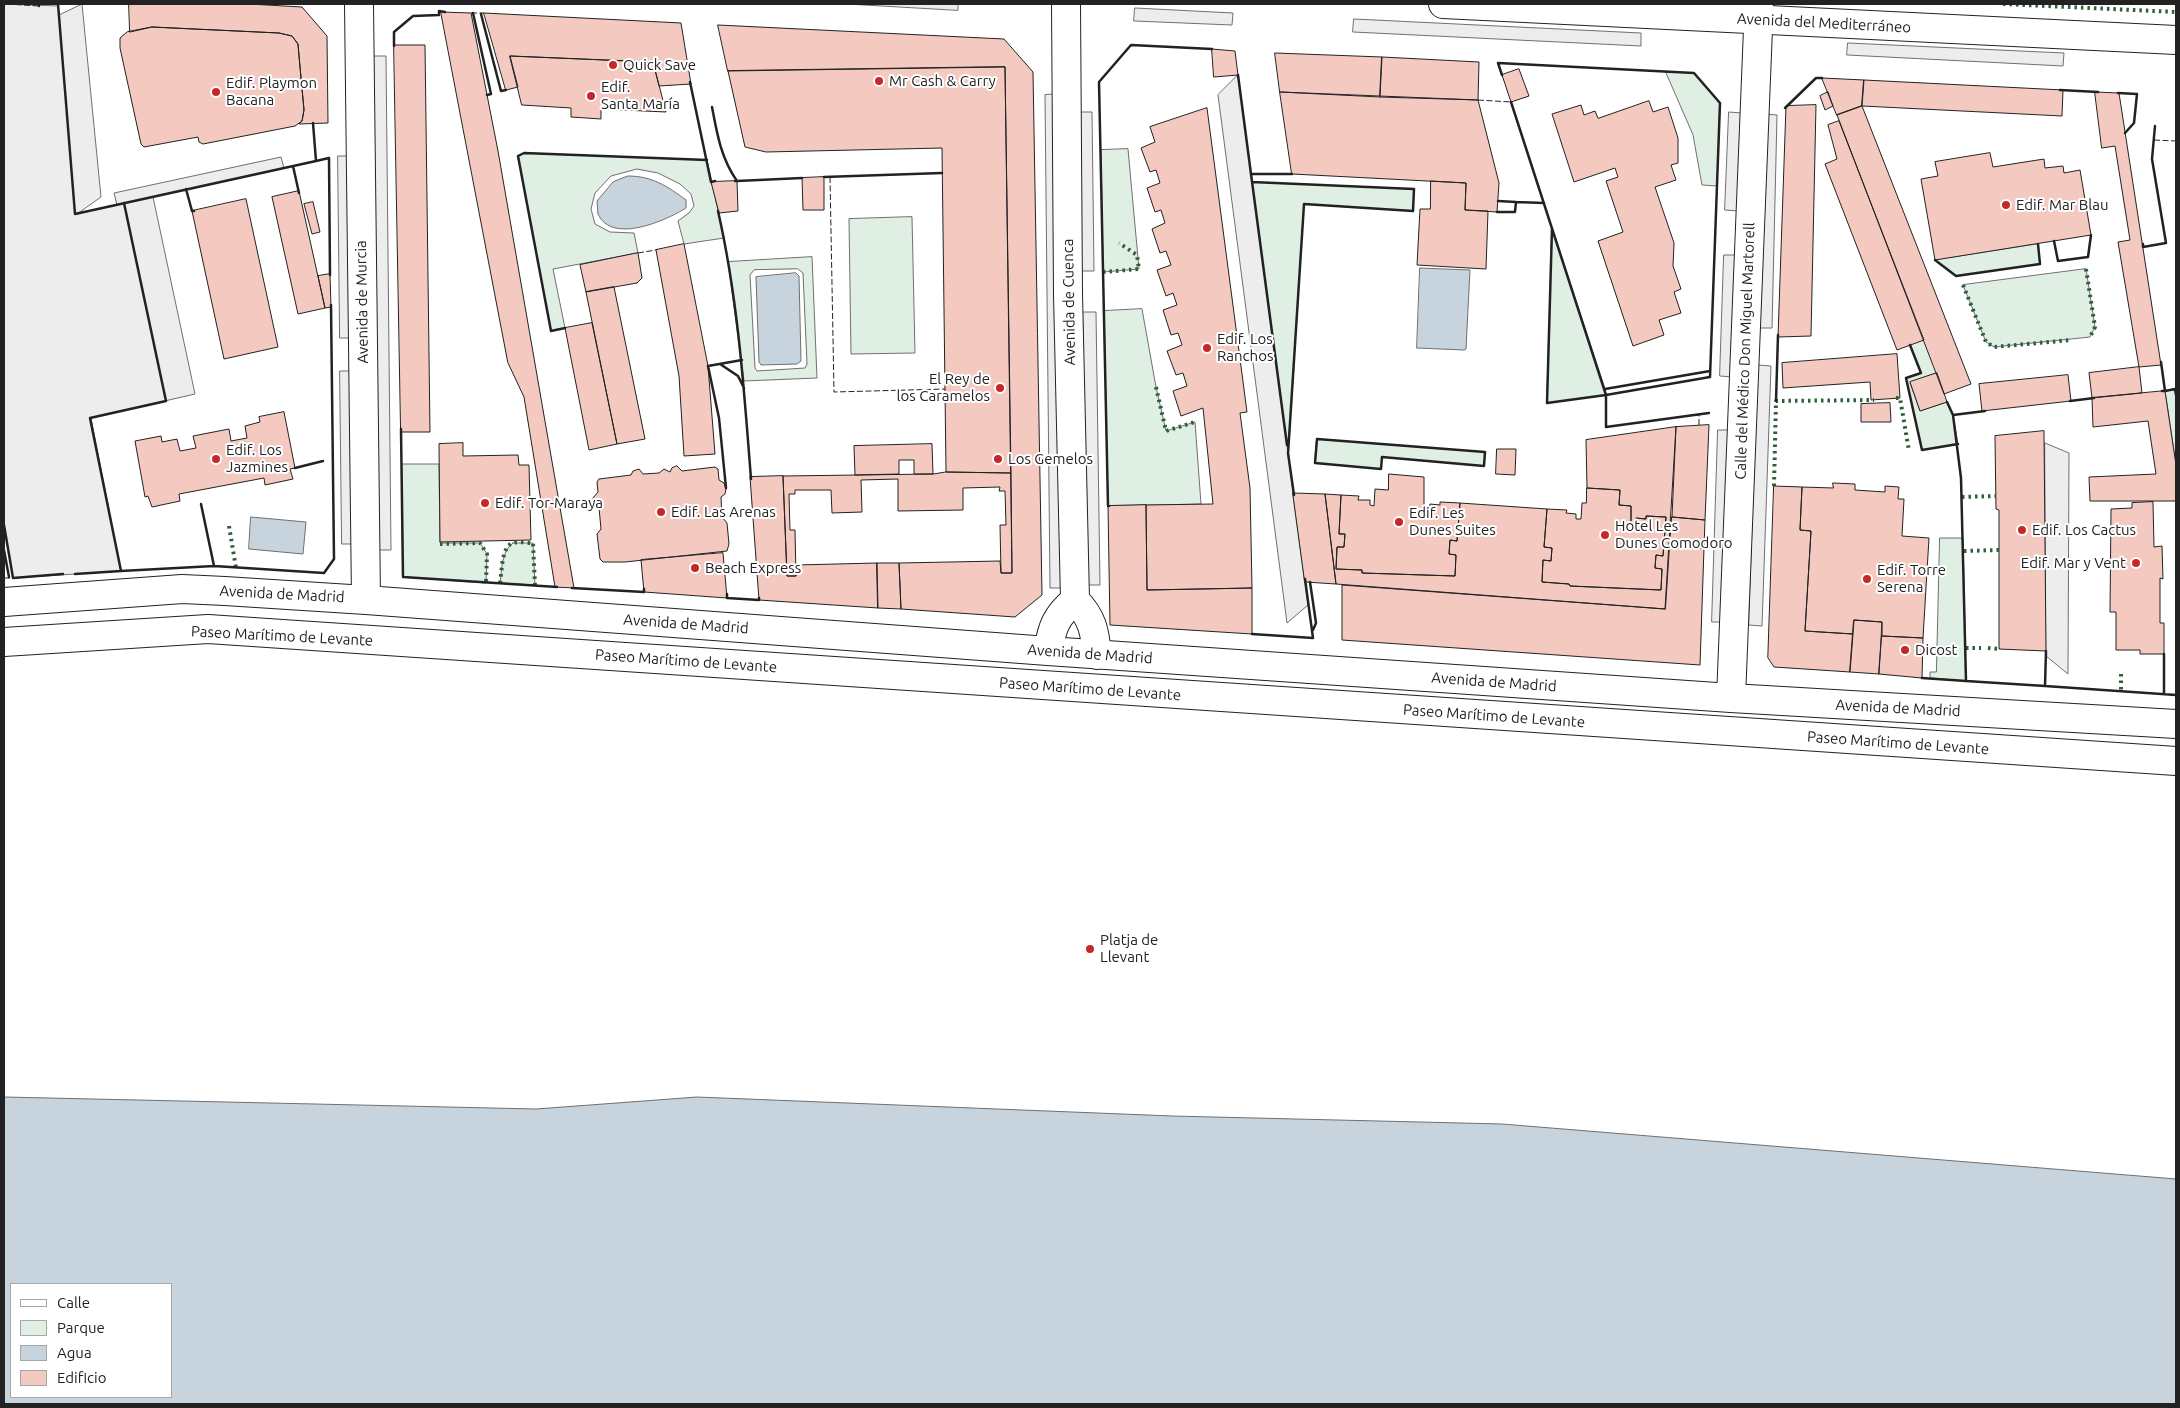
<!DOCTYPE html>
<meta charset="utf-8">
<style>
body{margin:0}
#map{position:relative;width:2180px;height:1408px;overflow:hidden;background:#fff;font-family:Ubuntu,sans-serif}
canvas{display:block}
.frame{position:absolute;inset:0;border:5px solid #222;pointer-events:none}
.legend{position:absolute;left:10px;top:1283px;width:162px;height:115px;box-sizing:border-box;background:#fff;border:1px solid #a7a7a7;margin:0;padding:6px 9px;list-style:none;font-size:15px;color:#222}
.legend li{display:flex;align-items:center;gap:10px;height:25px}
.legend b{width:25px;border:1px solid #a7a7a7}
</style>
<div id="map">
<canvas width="2180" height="1408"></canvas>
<div class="frame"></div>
<ul class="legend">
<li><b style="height:6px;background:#fff"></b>Calle</li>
<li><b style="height:14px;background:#e0efe3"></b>Parque</li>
<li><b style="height:14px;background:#c7d3dd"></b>Agua</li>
<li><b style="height:14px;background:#f3c9c0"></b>Edificio</li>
</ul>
</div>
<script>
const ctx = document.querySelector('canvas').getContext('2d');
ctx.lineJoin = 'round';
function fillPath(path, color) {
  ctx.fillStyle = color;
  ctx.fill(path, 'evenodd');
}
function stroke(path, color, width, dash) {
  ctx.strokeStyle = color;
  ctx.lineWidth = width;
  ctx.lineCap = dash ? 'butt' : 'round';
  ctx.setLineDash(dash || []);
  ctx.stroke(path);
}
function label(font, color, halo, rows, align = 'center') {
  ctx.font = font + ' Ubuntu,sans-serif';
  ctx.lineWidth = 4;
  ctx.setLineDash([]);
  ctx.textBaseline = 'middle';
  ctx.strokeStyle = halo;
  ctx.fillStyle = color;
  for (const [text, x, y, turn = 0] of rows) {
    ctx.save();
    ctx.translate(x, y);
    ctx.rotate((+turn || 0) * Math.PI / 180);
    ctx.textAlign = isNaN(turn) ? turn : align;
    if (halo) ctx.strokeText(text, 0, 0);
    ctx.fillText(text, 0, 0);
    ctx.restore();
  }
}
const green = new Path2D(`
 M1666,72L1694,73L1720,103L1717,186L1702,185L1693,135Z
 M1128,149L1139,269L1103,272L1101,150Z
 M524,153L707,160L724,238L684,244L678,221L689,213L694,206L691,194L680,184L658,173L637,169L611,176L595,193L591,209L595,224L610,232L634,233L638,253L553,269L565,328L551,331L518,156Z
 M1252,182L1414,189L1413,211L1304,204L1288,454Z
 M912,217L915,353L851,354L849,219Z
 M1552,228L1605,389L1606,395L1547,403Z
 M2038,244L2040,264L1956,276L1935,260Z
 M812,257L817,378L744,381L728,262ZM798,269L803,273L807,364L805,368L757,371L755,368L750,275L754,270Z
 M2086,269L2095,327L2090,337L1994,347L1986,342L1963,285Z
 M1142,309L1156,387L1166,431L1195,422L1201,504L1108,506L1104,311Z
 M1924,340L1937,373L1910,383L1920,411L1947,402L1953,415L1958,444L1922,450L1906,378L1921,373L1910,345Z
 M2175,389L2176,395V465L2165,391Z
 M1317,439L1485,452L1484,466L1382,457L1381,469L1315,463Z
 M402,464H439L440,543H480L487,554L486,583L403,577Z
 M1940,538H1963L1966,681L1930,678V672H1936Z
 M513,543H533L535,585L500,583C502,570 501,551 513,543Z`);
const parking = new Path2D(`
 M4,4L58,6L59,15L82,4L101,197L77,214L117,205L114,193L281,157L284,168L153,197L195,394L91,418L121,571L13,578L4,525Z
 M847,4H958V10Z
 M1135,8L1233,13L1232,25L1134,21Z
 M1354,19L1641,33V46L1353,32Z
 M1848,43L2064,53L2063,66L1847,55Z
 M373,56H386L391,550H379Z
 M1238,75L1308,605L1287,623L1218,95Z
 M1058,94L1063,588H1050L1045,95Z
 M1079,112H1092L1094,271H1081Z
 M1729,112L1742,113L1738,211L1725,210Z
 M1764,114L1777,115L1772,328H1759Z
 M338,156H351L353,338H340Z
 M1724,255H1737L1733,377L1720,376Z
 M1083,312H1096L1100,585H1087Z
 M1758,365L1771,366L1762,626L1749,625Z
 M340,371H353L355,544H342Z
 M1718,430H1731L1725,622H1712Z
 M2045,443L2069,453L2068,674L2046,656Z`);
const water = new Path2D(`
 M628,176C652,176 667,186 686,200V208C667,220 612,245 598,214L597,201L613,182Z
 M1420,268L1470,270L1466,349L1464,350L1417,348Z
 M796,273L799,276L801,361L797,364L761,365L759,362L756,277Z
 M251,517L306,522L303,554L249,549Z
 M4,1097L536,1109L697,1097L1172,1116L1502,1124L2176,1179V1404H4ZM171,1284V1397H11V1284Z`);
const building = new Path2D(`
 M129,4H249L302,7L327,36L328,123L299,124L302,121L304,110L299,57L298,44L292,36L279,33L152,27L130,32Z
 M441,12L471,13L498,151L574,588L555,587L524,397L508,363Z
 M484,13L681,23L691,84L659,86L653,62L510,56L518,87L506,90Z
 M718,25L1004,39L1033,72L1042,595L1015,617L901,609L899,563L1000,561L1001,573H1012L1005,67L728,71Z
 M152,27L279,33L292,36L298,44L304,110L302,121L295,126L203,144L199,142L198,137L144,147L141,144L120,48V38L127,32Z
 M394,45H425L430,432H401Z
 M1212,49L1235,51L1238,75L1214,77Z
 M1275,53L1382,57L1380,97L1280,92Z
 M510,56L653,62L666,112L601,109V119L571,117V108L522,105Z
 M1382,57L1479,62L1478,100L1380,97Z
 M1005,67L1011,473L946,472L942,148L766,152L745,147L728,71Z
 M1519,69L1529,96L1511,102L1502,75Z
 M1822,78L1864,80L1862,106L1837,115Z
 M1864,80L2063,90L2062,116L1862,106Z
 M1280,92L1478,100L1499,183L1497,212L1465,210L1466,183L1292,174Z
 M1828,92L1833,106L1825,110L1820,96Z
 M2095,92L2119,93L2161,365L2139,367L2118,242L2130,240L2115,146L2102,148Z
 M1649,101L1653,112L1668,107L1678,138V163L1671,165L1676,180L1655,187L1674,243L1673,266L1681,289L1674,292L1681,313L1659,320L1664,335L1633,346L1598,241L1623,232L1606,181L1618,177L1615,168L1574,182L1552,114L1581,105L1584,115L1595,111L1598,118Z
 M1816,105L1811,336L1778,337L1786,106Z
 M1862,106L1971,384L1944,394L1837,115Z
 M1207,108L1247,412L1240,413L1250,488L1252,588L1147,590L1146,505L1213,504L1203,408L1181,416L1173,391L1187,386L1183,373L1176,375L1167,351L1182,345L1178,333L1171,335L1163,310L1177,305L1173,293L1166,296L1157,270L1171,265L1166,251L1160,253L1152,229L1165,223L1161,210L1155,212L1147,188L1160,183L1156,170L1150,172L1141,148L1155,142L1150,127Z
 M1839,121L1924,340L1897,350L1825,164L1837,159L1828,125Z
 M1990,153L1993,167L2044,159L2045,168L2063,166L2064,173L2080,170L2091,235L1935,260L1921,179L1938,176L1935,162Z
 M824,177V210H803L802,178Z
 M737,181L738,211L719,213L711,182Z
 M1431,181L1466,183L1465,210L1488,211L1486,269L1417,265L1420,209H1430Z
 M299,191L325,308L298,314L272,197Z
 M246,199L278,347L224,359L192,211Z
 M313,202L320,232L312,234L304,204Z
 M684,244L708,366L715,454L684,456L679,376L656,250Z
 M638,253L642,278L637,283L586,292L580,265Z
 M330,274L331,307L325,308L318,276Z
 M614,287L645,439L617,444L586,292Z
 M592,323L617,444L589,450L565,328Z
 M1897,354L1900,398L1871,400L1870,382L1783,388L1782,363Z
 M2139,367L2142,393L2092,398L2089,373Z
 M1937,373L1947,402L1920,411L1910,382Z
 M2068,375L2071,401L1982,411L1979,384Z
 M2165,391L2176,465V501H2090L2089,477L2156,474L2148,421L2093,427L2092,398Z
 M1890,403L1891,422H1861V404Z
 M284,412L295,468L290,469L293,479L265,485L264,478L179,494L180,501L152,507L148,496L145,497L135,441L161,436L162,442L177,439L180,451L196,448L193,436L229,429L231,441L247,438L245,426L260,422L259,417Z
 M1709,425L1705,520L1672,517L1676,427Z
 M1676,427L1665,609L1336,584L1325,494L1341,495L1339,534H1345L1344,547H1337L1336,569L1362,570V573L1455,576L1456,555L1449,554L1450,540L1457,541L1460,503L1547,509L1544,547L1552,548L1551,561L1543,560L1542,582L1569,584L1570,586L1661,590L1662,569L1655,568L1656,555L1663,556L1666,517L1646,516V519L1636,518V523H1631V506L1619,505L1620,490L1587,488L1586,440Z
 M2044,431L2046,651L1999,649V510L1996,509L1995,436Z
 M463,443V456L518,455L519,465H529L531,540L440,542L439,444Z
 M932,444L933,474H914V460H899V474L855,475L854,446Z
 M1497,449H1516L1515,475L1496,474Z
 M677,466L682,471L715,467L718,469L719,480L724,483L726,489L725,494L721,497L722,517L727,523L729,544L727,551L625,562H603L600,559L597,534L601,529L599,508L595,506L593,503V498L598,492L597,482L599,479L631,475L633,471L639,469L643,474L659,473L664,469L670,472L672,468Z
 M946,472L1011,473L1012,573H1001L1000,525H1006L1005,491H999L1000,487L963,488V510L898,511V479L861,480L862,512L832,513L831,490H795V494H789L790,530H795L796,576H787L783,476L933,474Z
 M1389,474L1424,477V509H1429L1430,504L1440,505V502L1460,503L1457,541L1450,540L1449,554L1456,555L1455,576L1362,573V570L1336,569L1337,547H1344L1345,534H1339L1341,495L1359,496L1358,500H1370V505L1374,506L1375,489L1388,490Z
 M783,476L787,576H796V565L877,563L878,608L759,600L750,477Z
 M1833,483L1855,484V490L1885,492V486L1899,487L1898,499H1904L1902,536L1929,538L1923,638L1882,636V622L1854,620L1853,634L1805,631L1811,531L1800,530L1802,487L1833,488Z
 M1774,486L1802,487L1800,530L1811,531L1805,631L1853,634L1850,672L1774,667L1768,658Z
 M1587,488L1620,490L1619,505L1631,506V523H1636V518L1646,519V516L1666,517L1663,556L1656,555L1655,568L1662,569L1661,590L1570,586L1569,584L1542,582L1543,560L1551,561L1552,548L1544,547L1547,509L1567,510L1566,513L1576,514V519H1581L1582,503H1586Z
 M1293,493L1325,494L1336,584L1305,582Z
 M2153,502L2154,547L2162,546L2163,579L2160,578V623H2164V654H2140V650H2116V612H2110L2111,509L2132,508V503Z
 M1146,505L1147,590L1252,588V634L1110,625L1108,506Z
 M1672,517L1705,520L1704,548L1670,545Z
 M1670,545L1704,548L1700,665L1342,640V585L1665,609Z
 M723,553L727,598L644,592L641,560Z
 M877,563H899L901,609L878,608Z
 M1854,620L1882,622L1879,674L1850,672Z
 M1882,636L1923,638L1922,678L1879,674Z`);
const street = new Path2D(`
 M359,4L366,600
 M1075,600C1092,617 1095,631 1097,655
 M4,602L182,589L225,591L366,600L1048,651L1731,698L2176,724
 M4,642L208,629L2176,761
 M1048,651C1052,627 1056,616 1075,600L1068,294L1066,4
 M1731,698L1759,4`);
const secondary = new Path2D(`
 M1443,4L2176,40`);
const hedge = new Path2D(`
 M2003,4L2176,12
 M2086,269L2095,327L2090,337
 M1103,272L1139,269L1137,255L1119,243
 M1963,285L1986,342L1994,347L2071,340
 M1156,387L1166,431L1195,422
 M1896,398H1900L1909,451
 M1774,486L1776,401L1874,400
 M1962,497L1996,496
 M229,526L236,568
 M440,544L480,543L487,554L486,583
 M1964,551L1999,550
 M500,583C502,573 501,546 513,543C519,541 527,543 533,543L535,585
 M1966,648H1981
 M1988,648L1999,649
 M2121,674V691`);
const fence = new Path2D(`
 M7,4L39,6
 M471,13H484
 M1478,100L1511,102
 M2154,140L2176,141
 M830,177L834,392L945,389
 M638,253L656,250
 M1699,425V414
 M4,578H13`);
const wall = new Path2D(`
 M58,4L75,214L316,161L313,123
 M39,6V4
 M473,13L491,94L487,95
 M481,14L501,91L506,90
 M394,46V32L413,16L439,15V11L445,12
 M1238,75L1251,174H1292
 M1502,75L1498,63L1694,73L1720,103L1710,377L1606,395V427L1709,413
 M690,82L711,182L715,181
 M2060,90L2098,92
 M2118,93L2137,94L2134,123L2125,133
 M1511,102L1606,395L1547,403L1552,228
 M712,107C717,134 721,158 737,181H735
 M1785,108L1816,78H1822
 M316,161L329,158L330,275
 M293,166L299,193
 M1251,174L1287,445
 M824,177L942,173
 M737,181L802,178
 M1252,182L1414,189L1413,211L1304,204L1288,454
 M186,189L192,211H194
 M1516,202L1544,203
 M124,203L166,401L90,418L121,571L214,566L324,573L334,559L331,305
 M718,211C738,299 744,389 751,479
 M1497,212H1515L1516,202L1498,201
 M2054,241L2058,261L2088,257L2091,235
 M2143,244V247L2166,243L2152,159L2155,126
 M1935,260L1956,276L2040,264L2038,244
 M565,328L551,331L518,156L524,153L707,160
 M1910,345L1921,373L1906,378L1922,450L1958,444
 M2161,362L2165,391H2162
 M720,364L738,376L744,388
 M1605,389L1710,371
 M2165,391L2175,389L2176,395
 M1776,401L1778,335
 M2070,401L2094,398
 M1953,415L1985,411
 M401,429L403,577L557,587
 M1317,439L1485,452L1484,466L1382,457L1381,469L1315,463Z
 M1288,453L1294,495
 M295,468L323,461
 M726,488L719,418L708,366L742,360
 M201,504L214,566
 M1109,506H1108L1099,82L1131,45L1212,49
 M4,525L13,578L63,574
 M4,550L9,577
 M75,574L121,571
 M1310,582L1316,623L1313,630
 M572,588L644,592V589
 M727,594V598L759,600V598
 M1252,634L1313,638L1305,579
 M1922,678L1966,681L1961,478L1953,415L1947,402
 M1966,681L2045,686L2046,651
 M2045,686L2176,695
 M2164,694V654`);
const markers = [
 [613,65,5,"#c62828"],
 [879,81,5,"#c62828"],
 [216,92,5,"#c62828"],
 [591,96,5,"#c62828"],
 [2006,205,5,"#c62828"],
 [1207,348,5,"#c62828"],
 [1000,388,5,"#c62828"],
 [216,459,5,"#c62828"],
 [998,459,5,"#c62828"],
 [485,503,5,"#c62828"],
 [661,512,5,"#c62828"],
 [1399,522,5,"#c62828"],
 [2022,530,5,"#c62828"],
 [1605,535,5,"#c62828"],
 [2136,563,5,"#c62828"],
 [695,568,5,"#c62828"],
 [1867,579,5,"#c62828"],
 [1905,650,5,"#c62828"],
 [1090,949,5,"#c62828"]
];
const streetNames = [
 ["Avenida del Mediterráneo",1824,23,3],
 ["Avenida de Murcia",362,302,-91],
 ["Avenida de Cuenca",1069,302,-91],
 ["Calle del Médico Don Miguel Martorell",1745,351,-88],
 ["Avenida de Madrid",282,594,3],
 ["Avenida de Madrid",686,624,4],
 ["Paseo Marítimo de Levante",282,636,3],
 ["Avenida de Madrid",1090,654,4],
 ["Paseo Marítimo de Levante",686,661,4],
 ["Avenida de Madrid",1494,682,4],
 ["Paseo Marítimo de Levante",1090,689,4],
 ["Avenida de Madrid",1898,708,3],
 ["Paseo Marítimo de Levante",1494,716,4],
 ["Paseo Marítimo de Levante",1898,743,4]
];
const poiNames = [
 ["Quick Save",623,65],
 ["Mr Cash & Carry",889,81],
 ["Edif. Playmon",226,83],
 ["Bacana",226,100],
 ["Edif.",601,87],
 ["Santa María",601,104],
 ["Edif. Mar Blau",2016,205],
 ["Edif. Los",1217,339],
 ["Ranchos",1217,356],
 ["El Rey de",990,379,"right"],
 ["los Caramelos",990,396,"right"],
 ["Edif. Los",226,450],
 ["Jazmines",226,467],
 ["Los Gemelos",1008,459],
 ["Edif. Tor-Maraya",495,503],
 ["Edif. Las Arenas",671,512],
 ["Edif. Les",1409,513],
 ["Dunes Suites",1409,530],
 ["Hotel Les",1615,526],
 ["Dunes Comodoro",1615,543],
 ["Edif. Los Cactus",2032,530],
 ["Edif. Mar y Vent",2126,563,"right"],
 ["Beach Express",705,568],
 ["Edif. Torre",1877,570],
 ["Serena",1877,587],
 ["Dicost",1915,650],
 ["Platja de",1100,940],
 ["Llevant",1100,957]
];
fillPath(green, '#e0efe3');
stroke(green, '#6f6f6f', 1);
fillPath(parking, '#ededed');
stroke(parking, '#6f6f6f', 1);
fillPath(water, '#c7d3dd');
stroke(water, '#6f6f6f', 1);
fillPath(building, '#f3c9c0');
stroke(building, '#222', 1);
stroke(street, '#222', 30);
stroke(secondary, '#222', 30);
stroke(street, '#fff', 28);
stroke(secondary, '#fff', 28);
stroke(hedge, '#2f5e38', 4, [2.5, 4]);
stroke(fence, '#222', 1, [6, 2.5]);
stroke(wall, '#222', 2.5);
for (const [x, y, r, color] of markers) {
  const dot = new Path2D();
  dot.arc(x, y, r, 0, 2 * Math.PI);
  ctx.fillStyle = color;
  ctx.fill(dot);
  stroke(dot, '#fff', 2);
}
label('15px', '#222', '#fff', streetNames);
label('15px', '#222', '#fff', poiNames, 'left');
</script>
